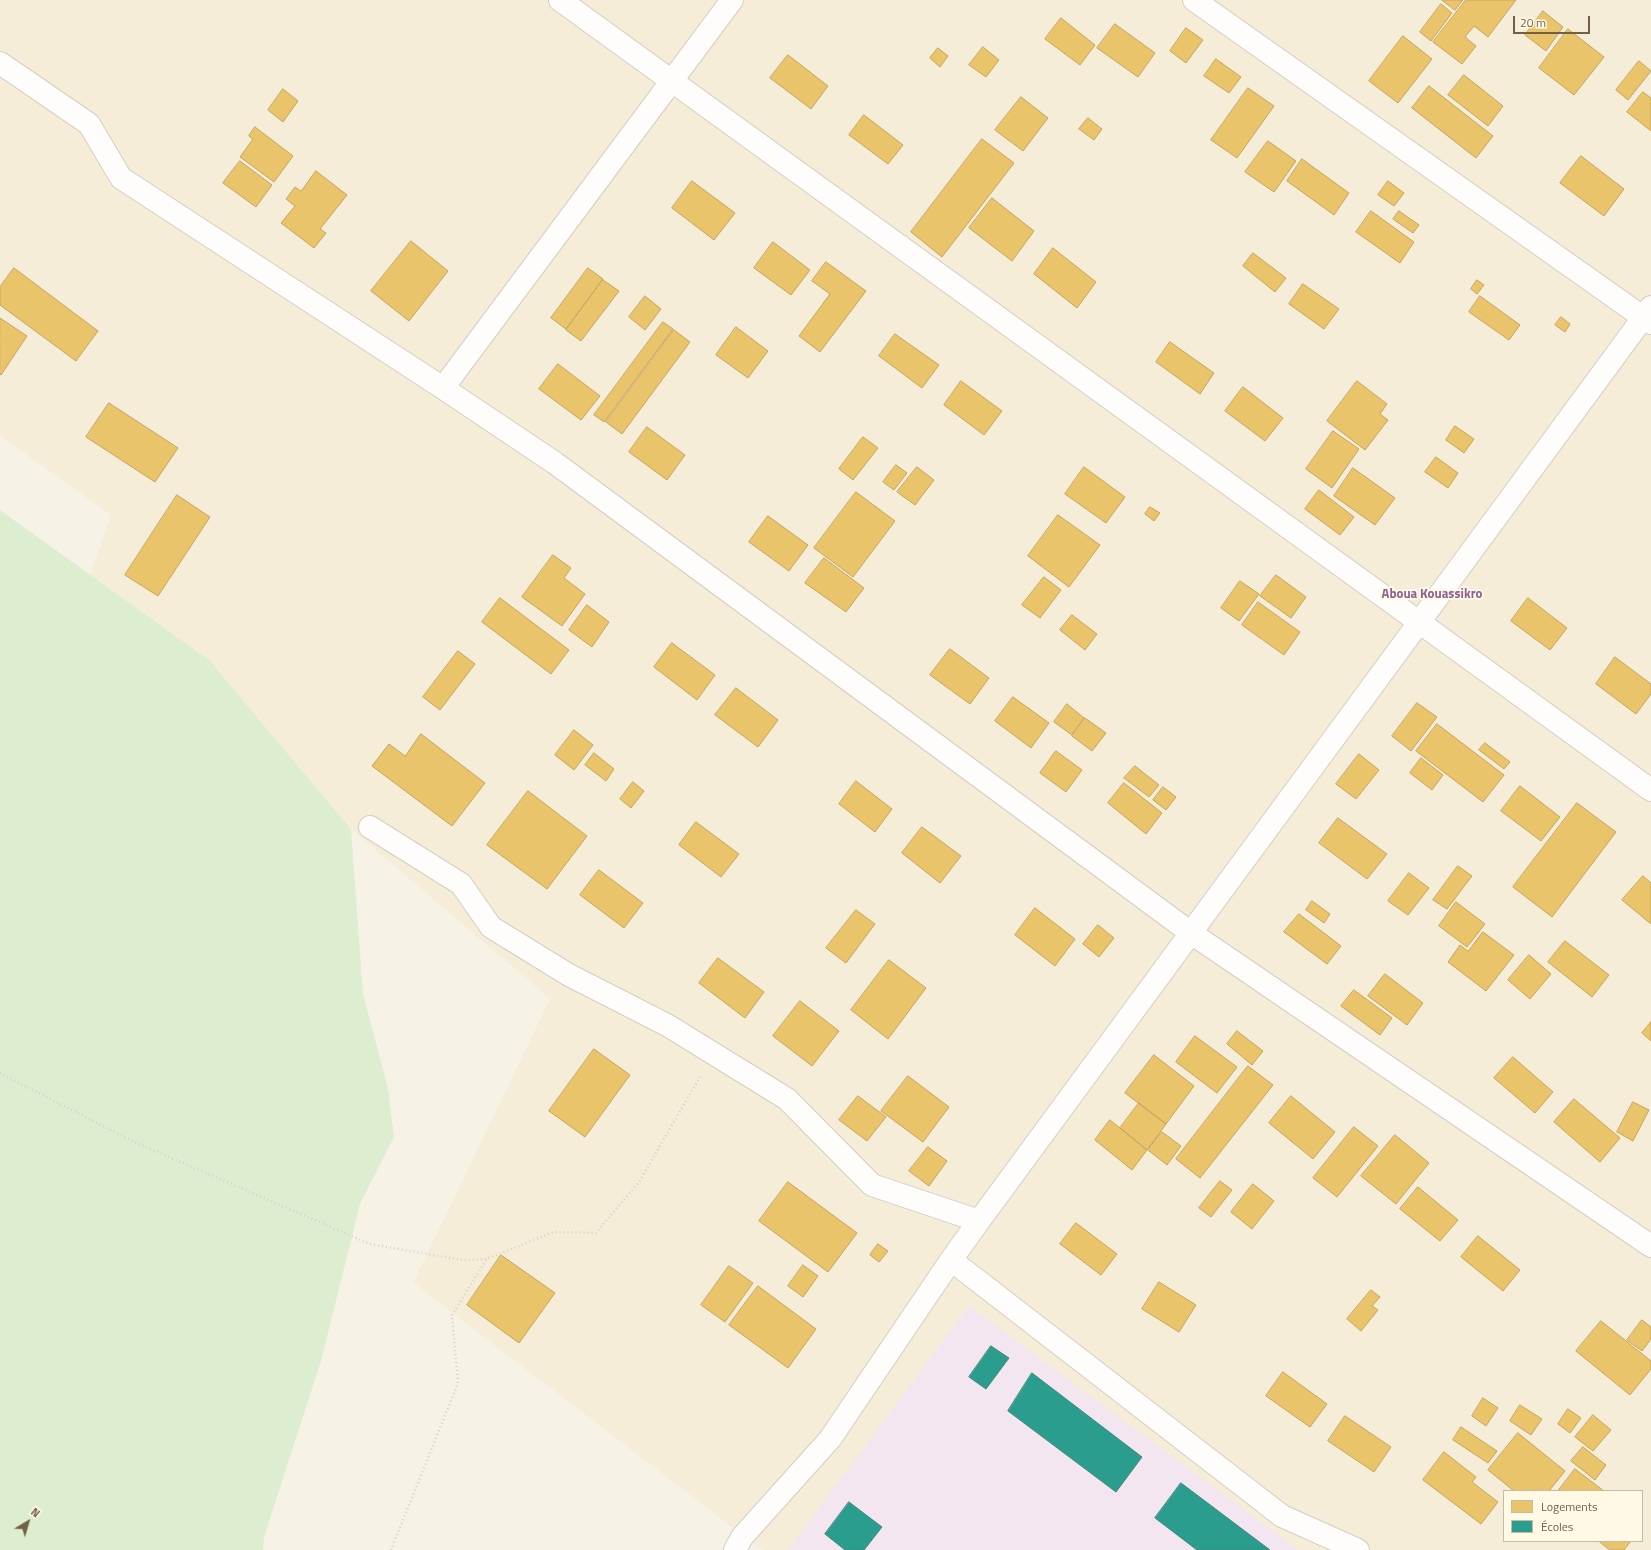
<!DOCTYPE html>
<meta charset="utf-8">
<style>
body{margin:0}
#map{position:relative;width:1651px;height:1550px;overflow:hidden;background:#f6f2e6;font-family:"Titillium Web",sans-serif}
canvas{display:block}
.legend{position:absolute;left:1503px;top:1490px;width:140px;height:52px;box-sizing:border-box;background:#fff9e5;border:1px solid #c7bba5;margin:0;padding:5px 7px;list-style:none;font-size:12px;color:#735e46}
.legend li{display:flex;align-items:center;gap:8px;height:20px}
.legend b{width:20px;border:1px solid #c7bba5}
.north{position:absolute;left:8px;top:1502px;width:40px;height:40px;-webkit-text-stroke:3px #fff9e5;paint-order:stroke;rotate:38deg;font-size:11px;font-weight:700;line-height:16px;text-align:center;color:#735e46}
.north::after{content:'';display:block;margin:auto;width:14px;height:18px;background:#735e46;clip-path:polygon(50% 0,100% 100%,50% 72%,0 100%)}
.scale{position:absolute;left:1513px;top:16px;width:77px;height:18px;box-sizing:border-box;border:2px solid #735e46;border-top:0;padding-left:5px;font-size:12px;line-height:14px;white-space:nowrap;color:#735e46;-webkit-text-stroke:3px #fff9e5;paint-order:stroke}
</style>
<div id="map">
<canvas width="1651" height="1550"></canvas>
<ul class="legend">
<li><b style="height:11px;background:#e9c46a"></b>Logements</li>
<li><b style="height:11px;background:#2a9d8f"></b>Écoles</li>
</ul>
<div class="north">N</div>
<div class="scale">20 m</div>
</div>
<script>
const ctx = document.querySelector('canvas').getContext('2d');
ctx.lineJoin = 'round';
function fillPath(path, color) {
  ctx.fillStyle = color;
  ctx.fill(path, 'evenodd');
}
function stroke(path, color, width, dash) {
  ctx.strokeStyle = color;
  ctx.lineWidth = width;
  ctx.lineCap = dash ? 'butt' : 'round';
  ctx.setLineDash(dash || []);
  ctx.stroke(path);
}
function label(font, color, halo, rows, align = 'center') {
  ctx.font = font + ' "Titillium Web",sans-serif';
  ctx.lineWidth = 4;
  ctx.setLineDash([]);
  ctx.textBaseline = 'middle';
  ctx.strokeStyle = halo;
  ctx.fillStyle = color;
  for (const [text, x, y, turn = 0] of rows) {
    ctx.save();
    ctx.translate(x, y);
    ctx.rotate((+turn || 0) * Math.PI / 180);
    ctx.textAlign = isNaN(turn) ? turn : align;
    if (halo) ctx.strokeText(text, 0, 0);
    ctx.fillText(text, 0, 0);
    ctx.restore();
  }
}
const residential = new Path2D(`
 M0,0H1651V1550H762L413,1283L550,999L351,829L209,660L90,575L111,515L0,436ZM1504,1491H1642V1541H1504Z`);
const education = new Path2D(`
 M969,1306L1298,1550H788Z`);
const green = new Path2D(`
 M0,510L209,660L351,829L363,994L388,1088L394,1137L360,1204L321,1361L264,1537L263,1550H0Z`);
const homes = new Path2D(`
 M1442,0H1463L1455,10Z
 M1466,0H1516L1488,37L1474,26L1465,37L1476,46L1462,64L1433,42Z
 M1441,4L1452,13L1431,41L1420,32Z
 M1543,11L1563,27L1546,51L1525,35Z
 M1061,18L1095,45L1080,65L1045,39Z
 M1115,24L1155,53L1138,77L1097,48Z
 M1186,28L1203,40L1186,63L1170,51Z
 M1568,29L1604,57L1574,95L1539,68Z
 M1403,36L1432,59L1398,103L1369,81Z
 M983,47L999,60L986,77L969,65Z
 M938,48L948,56L940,67L930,58Z
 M788,55L828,86L811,109L770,78Z
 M1216,59L1241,77L1229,93L1204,76Z
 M1639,61L1651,71L1628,100L1616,90Z
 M1464,75L1503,106L1488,126L1448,95Z
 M1429,86L1493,136L1476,158L1412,108Z
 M1248,88L1274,106L1237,158L1211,140Z
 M283,89L298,101L283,122L268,110Z
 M1643,92L1651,98V131L1627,112Z
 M1021,97L1048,118L1023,151L995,130Z
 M864,115L903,145L888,164L849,135Z
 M1088,118L1102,129L1094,140L1079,129Z
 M255,127L293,156L274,182L240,157L253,139L249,136Z
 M982,139L1014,163L942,257L911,232Z
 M1268,141L1296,161L1274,192L1245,172Z
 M1581,156L1624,189L1604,216L1560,183Z
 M1302,159L1349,193L1334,215L1287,181Z
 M240,161L272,185L256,207L223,183Z
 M316,171L347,195L320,229L326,233L314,248L281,223L295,206L286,199L295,187L301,191Z
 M692,181L735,213L714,240L672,208Z
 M1388,181L1404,193L1394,206L1378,195Z
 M992,198L1034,231L1012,261L969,228Z
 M1371,211L1414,242L1400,263L1356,232Z
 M1399,211L1419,225L1413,233L1393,219Z
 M411,241L448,271L409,321L371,291Z
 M773,242L810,270L791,295L754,268Z
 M1053,248L1096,282L1077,308L1034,274Z
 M1253,253L1286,278L1275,292L1243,266Z
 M826,262L866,291L820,352L799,336L830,294L812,281Z
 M14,268L98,331L76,361L0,305V287Z
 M588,268L603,279L566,329L551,318Z
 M603,280L619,291L581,341L566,330Z
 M1477,280L1484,285L1477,294L1471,289Z
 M1303,284L1339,309L1324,329L1289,304Z
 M645,296L661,309L645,330L629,317Z
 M1480,296L1520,325L1509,340L1469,312Z
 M1561,317L1570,324L1565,332L1555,325Z
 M0,318L27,336L1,375L0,374Z
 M663,322L673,329L604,422L594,415Z
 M736,327L768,351L748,378L716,355Z
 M674,330L690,342L622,434L606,422Z
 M895,334L939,365L922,388L879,356Z
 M1170,342L1214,373L1200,394L1156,362Z
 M558,364L600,396L581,420L539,389Z
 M961,381L1002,411L984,435L944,405Z
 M1357,381L1387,404L1380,414L1388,420L1365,450L1327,421Z
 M1243,387L1283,418L1265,441L1225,411Z
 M109,403L178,448L155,482L86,437Z
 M1455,426L1474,439L1464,453L1446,440Z
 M647,427L685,455L667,480L629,452Z
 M1333,431L1359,449L1332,488L1306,469Z
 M863,437L878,448L853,480L839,469Z
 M1436,457L1458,473L1448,488L1425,472Z
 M896,465L907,473L894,490L883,482Z
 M917,467L934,480L915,505L897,492Z
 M1084,467L1125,497L1106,523L1065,494Z
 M1353,468L1395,498L1375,525L1334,496Z
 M1319,490L1354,517L1340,535L1305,509Z
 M856,492L895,521L853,577L814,548Z
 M177,495L210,517L158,596L125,575Z
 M1150,507L1160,513L1154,521L1145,514Z
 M1058,515L1100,545L1069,587L1028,556Z
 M768,516L808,545L789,571L749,542Z
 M553,555L571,568L564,578L585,594L562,626L522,597Z
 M824,558L864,588L846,612L805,583Z
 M1276,575L1306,597L1291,618L1260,596Z
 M1044,577L1061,590L1040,618L1022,605Z
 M1240,581L1259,594L1239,621L1221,608Z
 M500,598L569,650L551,674L482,622Z
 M1528,598L1567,628L1550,650L1511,621Z
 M1258,602L1300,632L1284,655L1242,625Z
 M587,605L609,622L592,647L569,630Z
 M1072,615L1097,634L1085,650L1060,630Z
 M672,643L715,675L697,700L654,667Z
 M950,649L989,678L970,704L930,675Z
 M458,651L475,664L440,710L423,697Z
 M1615,657L1651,684V694L1636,714L1596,684Z
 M736,688L778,720L758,747L715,715Z
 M1013,697L1049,723L1031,748L995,721Z
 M1417,703L1437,717L1411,751L1392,736Z
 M1067,704L1084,718L1072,735L1054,722Z
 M1085,718L1106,733L1092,751L1072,736Z
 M1437,724L1504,775L1483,802L1416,751Z
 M574,730L593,745L574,770L555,755Z
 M421,734L485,783L452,826L372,766L389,744L405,756Z
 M1485,743L1510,762L1504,769L1479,750Z
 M1056,751L1082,770L1066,792L1040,773Z
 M594,753L614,769L606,781L585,765Z
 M1359,754L1379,770L1356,799L1336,784Z
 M1421,758L1443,775L1432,790L1410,773Z
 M1135,766L1159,785L1149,797L1124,778Z
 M856,781L892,809L875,832L839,804Z
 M633,782L644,791L631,808L620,799Z
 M1124,783L1162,813L1146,834L1108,803Z
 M1520,786L1560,817L1541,841L1501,811Z
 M1163,787L1176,797L1166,810L1153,800Z
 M528,791L587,836L547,889L487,845Z
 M1577,803L1616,832L1552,917L1513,887Z
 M1338,818L1387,854L1367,879L1319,843Z
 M696,822L739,854L721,877L679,845Z
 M922,827L961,856L940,883L902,853Z
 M1458,866L1472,876L1447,909L1433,900Z
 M599,870L643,903L624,928L580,895Z
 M1409,873L1429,888L1408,915L1388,901Z
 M1643,876L1651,883V924L1622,900Z
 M1312,901L1330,914L1324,923L1306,910Z
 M1456,902L1485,924L1467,947L1439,926Z
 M1035,908L1075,939L1055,966L1015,935Z
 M856,910L875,924L846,963L826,948Z
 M1299,914L1341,946L1327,964L1284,932Z
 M1098,925L1114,938L1099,957L1083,944Z
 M1483,932L1514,955L1486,991L1448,962L1460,945L1468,951Z
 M1565,941L1609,975L1592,997L1548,962Z
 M1529,955L1551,974L1530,999L1508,980Z
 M718,958L764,992L745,1018L699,983Z
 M889,960L926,988L888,1039L851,1010Z
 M1385,974L1423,1003L1407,1025L1368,996Z
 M1354,990L1392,1018L1380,1035L1341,1006Z
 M800,1001L839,1031L812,1066L773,1036Z
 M1651,1022V1041L1642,1033Z
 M1237,1031L1263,1051L1252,1065L1227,1044Z
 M1195,1036L1237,1067L1217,1093L1176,1062Z
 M594,1049L630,1075L585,1137L549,1111Z
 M1154,1055L1194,1086L1166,1124L1125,1093Z
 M1513,1057L1553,1092L1535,1113L1494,1078Z
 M1248,1066L1273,1085L1200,1178L1176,1159Z
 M908,1076L949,1107L923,1142L881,1111Z
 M858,1096L886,1117L867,1141L839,1120Z
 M1291,1096L1335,1132L1313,1159L1269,1123Z
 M1574,1099L1620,1138L1600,1162L1554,1122Z
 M1633,1102L1649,1110L1633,1141L1617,1132Z
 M1139,1103L1166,1124L1147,1150L1120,1128Z
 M1110,1120L1147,1150L1132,1170L1095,1140Z
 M1354,1127L1378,1146L1337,1197L1313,1178Z
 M1162,1132L1181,1146L1167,1165L1148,1150Z
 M1395,1135L1429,1163L1396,1204L1361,1176Z
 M928,1147L947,1161L929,1186L909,1171Z
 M1220,1181L1232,1190L1211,1217L1199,1208Z
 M788,1182L857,1233L828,1272L759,1221Z
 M1253,1184L1274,1201L1252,1229L1231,1212Z
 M1418,1187L1458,1220L1440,1241L1400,1209Z
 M1076,1223L1117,1254L1101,1275L1060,1244Z
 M1478,1236L1520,1270L1503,1291L1461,1257Z
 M878,1244L888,1251L879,1262L870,1255Z
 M501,1255L555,1293L519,1343L467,1305Z
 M803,1265L818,1276L803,1297L788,1286Z
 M729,1266L753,1283L725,1322L701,1305Z
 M1159,1282L1196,1305L1179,1332L1142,1309Z
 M758,1286L816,1329L788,1368L729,1325Z
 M1371,1290L1380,1297L1372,1306L1378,1310L1361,1331L1347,1319Z
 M1642,1320L1651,1327V1339L1642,1351L1627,1340Z
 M1601,1321L1651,1361V1369L1630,1395L1576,1351Z
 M1283,1372L1327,1404L1310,1427L1266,1396Z
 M1483,1398L1498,1408L1486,1426L1472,1416Z
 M1520,1405L1542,1419L1531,1435L1510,1421Z
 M1568,1409L1581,1418L1570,1433L1558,1424Z
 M1593,1415L1611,1430L1593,1451L1575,1437Z
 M1345,1416L1391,1447L1374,1472L1328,1441Z
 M1461,1427L1497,1451L1488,1463L1453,1440Z
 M1518,1433L1565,1471L1549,1491H1514L1488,1470Z
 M1583,1447L1606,1465L1595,1480L1571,1461Z
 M1444,1452L1476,1477L1472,1482L1498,1502L1481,1524L1423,1480Z
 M1575,1469L1604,1491H1558Z
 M1599,1541H1631L1624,1550H1610Z`);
const schools = new Path2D(`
 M991,1346L1009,1358L986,1389L969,1377Z
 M1032,1373L1142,1457L1116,1492L1008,1411Z
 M1181,1483L1270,1550H1197L1155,1518Z
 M849,1502L882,1527L864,1550H845L825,1534Z`);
const path = new Path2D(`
 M0,1073L130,1140L370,1244L462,1260L486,1259L554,1232L596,1233L639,1182L701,1075
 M391,1550L458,1383L452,1315L486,1260`);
const street = new Path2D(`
 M560,0L1651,790
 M1194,0L1651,323
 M0,63L89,124L121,178L443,388L555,463L1191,933L1651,1246
 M443,388L732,0
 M370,827L461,884L491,927L569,975L667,1025L787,1099L872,1185L979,1221
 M951,1260L1282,1516L1358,1550
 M735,1550L742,1537L830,1439L951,1260L979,1221L1651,307`);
const quarterNames = [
 ["Aboua Kouassikro",1432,595]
];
fillPath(residential, '#f5edd8');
fillPath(education, '#f4e6f0');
fillPath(green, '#ddeed0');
fillPath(homes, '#e9c46a');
stroke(homes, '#c6a55f', 1);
fillPath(schools, '#2a9d8f');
stroke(schools, '#408a79', 1);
stroke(street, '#d5cec1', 24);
stroke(path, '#d7d0c8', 2.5, [1, 3]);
stroke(street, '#fefdfb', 22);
label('bold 13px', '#8e6197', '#fff9e5', quarterNames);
</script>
